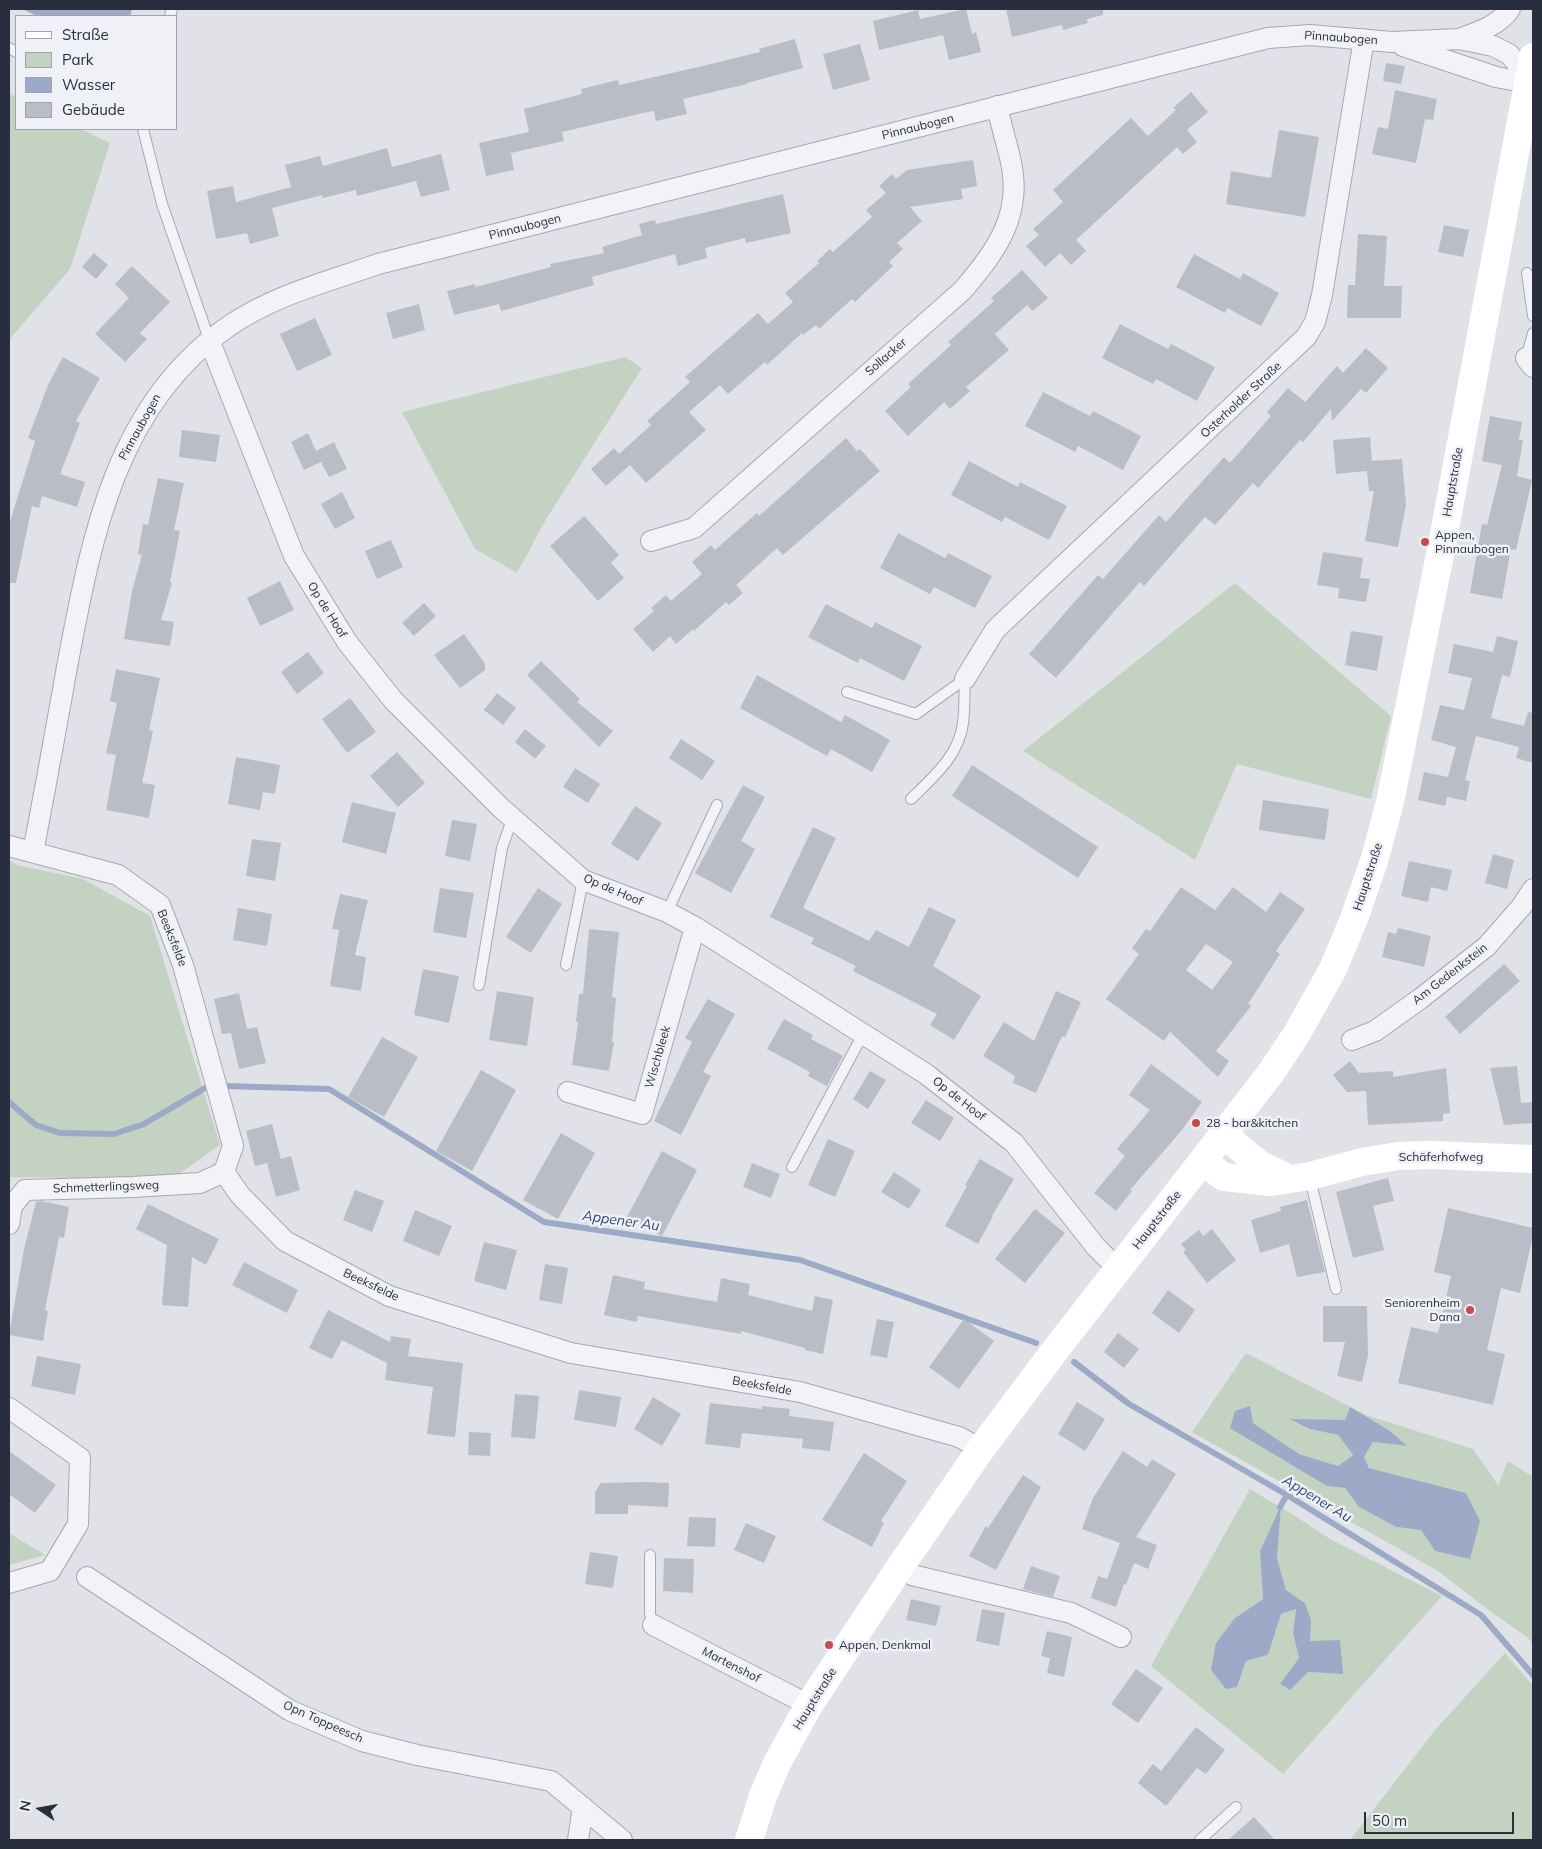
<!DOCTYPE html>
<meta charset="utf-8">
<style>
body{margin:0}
#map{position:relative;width:1542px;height:1849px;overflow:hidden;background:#e0e2e8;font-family:Mulish,sans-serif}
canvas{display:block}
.frame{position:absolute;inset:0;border:10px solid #292e3f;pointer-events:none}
.legend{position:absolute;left:15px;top:15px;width:162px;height:115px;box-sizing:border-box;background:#eff1f6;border:1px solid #a0a3ad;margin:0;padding:6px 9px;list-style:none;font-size:15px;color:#292e3f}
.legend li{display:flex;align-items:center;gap:10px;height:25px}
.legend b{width:25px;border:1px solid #a0a3ad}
.north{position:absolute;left:15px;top:1784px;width:50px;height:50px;-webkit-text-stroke:4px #eff1f6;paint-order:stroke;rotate:282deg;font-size:14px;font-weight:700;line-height:20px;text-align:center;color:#292e3f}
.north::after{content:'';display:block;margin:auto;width:18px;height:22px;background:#292e3f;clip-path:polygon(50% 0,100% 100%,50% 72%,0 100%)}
.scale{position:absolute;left:1364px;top:1812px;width:150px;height:22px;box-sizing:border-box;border:2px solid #292e3f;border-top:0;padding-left:6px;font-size:15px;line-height:18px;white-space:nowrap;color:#292e3f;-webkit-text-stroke:4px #eff1f6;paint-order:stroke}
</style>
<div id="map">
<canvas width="1542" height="1849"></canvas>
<div class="frame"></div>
<ul class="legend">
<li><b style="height:6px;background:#fff"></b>Straße</li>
<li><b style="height:14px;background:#c3d2c1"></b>Park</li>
<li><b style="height:14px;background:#9caac7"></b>Wasser</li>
<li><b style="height:14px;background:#babdc8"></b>Gebäude</li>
</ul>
<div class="north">N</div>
<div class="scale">50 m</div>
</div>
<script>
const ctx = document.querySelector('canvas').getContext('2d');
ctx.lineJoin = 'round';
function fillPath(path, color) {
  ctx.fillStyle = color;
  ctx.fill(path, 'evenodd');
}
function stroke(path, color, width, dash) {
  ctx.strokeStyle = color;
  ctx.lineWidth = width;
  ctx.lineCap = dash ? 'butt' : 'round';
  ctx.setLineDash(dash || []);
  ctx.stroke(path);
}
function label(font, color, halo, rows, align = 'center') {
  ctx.font = font + ' Mulish,sans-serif';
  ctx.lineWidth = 5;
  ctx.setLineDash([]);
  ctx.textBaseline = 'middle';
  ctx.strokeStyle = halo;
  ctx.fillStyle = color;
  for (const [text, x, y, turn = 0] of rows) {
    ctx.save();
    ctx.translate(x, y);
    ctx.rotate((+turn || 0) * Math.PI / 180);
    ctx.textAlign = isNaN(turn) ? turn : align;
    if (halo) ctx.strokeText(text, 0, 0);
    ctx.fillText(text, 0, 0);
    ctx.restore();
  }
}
const green = new Path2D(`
 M9,94L16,97V129H81L110,143L70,269L9,340Z
 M625,357L642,368L545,521L517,573L475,549L402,412Z
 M1235,583L1391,716L1371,799L1237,764L1195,860L1023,751Z
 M9,860L17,865L83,879L150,916L220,1145L172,1179L9,1177Z
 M1246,1353L1366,1415L1473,1449L1498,1485L1508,1461L1533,1477V1644L1528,1638L1487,1609L1438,1571L1192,1432ZM1250,1407L1253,1423L1299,1454L1338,1466L1353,1455L1338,1435L1310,1429L1290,1420H1345L1349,1408L1390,1431L1406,1446L1373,1442L1364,1457L1369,1468L1466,1493L1435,1551L1421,1530L1396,1527L1359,1507L1345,1488L1327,1486L1235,1411Z
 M1250,1489L1280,1507L1260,1551L1263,1599L1235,1618L1237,1687L1246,1661L1268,1655L1281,1614L1296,1609L1293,1633L1299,1658L1280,1684L1290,1690L1308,1672L1343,1674L1309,1641L1311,1620L1305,1603L1286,1590L1277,1558L1281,1507L1332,1540L1442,1596L1283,1774L1151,1666Z
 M9,1533L45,1555L9,1565Z
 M1505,1653L1533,1686V1840H1350L1435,1730Z`);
const water = new Path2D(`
 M22,9H132L130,16H37Z
 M1250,1406L1253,1423L1299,1454L1338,1466L1353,1455L1338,1435L1310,1429L1289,1419L1345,1420L1350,1407L1390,1431L1407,1446L1373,1442L1364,1457L1369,1468L1466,1493L1480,1521L1470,1559L1435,1551L1421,1530L1396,1527L1359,1507L1345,1488L1327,1486L1230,1428L1235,1411Z
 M1280,1507H1281L1277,1558L1286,1590L1305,1603L1311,1620L1310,1641L1340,1640L1343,1674L1308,1672L1290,1690L1280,1684L1299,1658L1293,1633L1296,1609L1281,1614L1268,1655L1246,1661L1237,1687L1226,1689L1211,1670L1216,1643L1235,1618L1263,1599L1260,1551Z`);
const stream = new Path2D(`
 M224,1086L329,1089L544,1222L800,1260L1036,1343
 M9,1102L36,1125L60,1133L114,1134L144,1124L207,1087
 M1074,1362L1129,1404L1287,1495L1481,1615L1533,1675
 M1280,1507L1287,1495`);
const building = new Path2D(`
 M966,9L972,34L976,32L981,52L949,60L943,35L879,50L873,21L918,10L920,19Z
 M1006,9H1103V15L1087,19L1088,23L1063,30L1062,25L1012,37Z
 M795,39L803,68L747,83V84L683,99L687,114L656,121L654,111L643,113L562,132L564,141L511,153L514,170L486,176L479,143L529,132L524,109L582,94L581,89L618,80L619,85L694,68L760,52L759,49Z
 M860,44L870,80L833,90L823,54Z
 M1386,63L1405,66L1401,84L1383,81Z
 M1395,90L1437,99L1433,120L1425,119L1416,163L1372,154L1378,127L1388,129Z
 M1191,92L1208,112L1187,130L1197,142L1183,154L1177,147L1076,240L1086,251L1071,265L1060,253L1045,267L1026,246L1039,235L1033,229L1063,202L1053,190L1131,118L1148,136L1176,110L1173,108Z
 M1279,130L1319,137L1305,217L1226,204L1231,171L1271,178Z
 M387,148L392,167L441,154L450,190L421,197L416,181L357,196L356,190L322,198V195L272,208L279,236L250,244L247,233L216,239L207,191L233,186L236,202L291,187L285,165L320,156L323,166Z
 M973,160L977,186L961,189L963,199L910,207L922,221L897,243L903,249L889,262L893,266L855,302L852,299L819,329L816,325L803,335L802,333L767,365L765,362L728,394L720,385L689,412L706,430L646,483L630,465L606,486L591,469L614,448L619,454L651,425L647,421L690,382L685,377L758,313L768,324L793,302L785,293L819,263L817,261L830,249L833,252L872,217L866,210L886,193L879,186L892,174L896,179L907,170Z
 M783,194L791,233L746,243L745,238L705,248L707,258L678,266L675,254L592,277L594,285L534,302L501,311L499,304L454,315L447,291L475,284V287L551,267L550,264L604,253L602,247L642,235L639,224L655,220L656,224Z
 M1444,225L1469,230L1463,257L1438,252Z
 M1358,234L1387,236L1384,286H1402L1401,318H1347L1348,285H1355Z
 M94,253L108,265L96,279L82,267Z
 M1194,254L1240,279L1243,273L1279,293L1261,326L1227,308L1225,313L1176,287Z
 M132,266L170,302L140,333L147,339L125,362L95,334L129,298L115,284Z
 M1022,270L1048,298L1033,311L1027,305L995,334L1009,350L966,387L970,391L950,409L944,402L908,436L885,411L911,387L908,384L951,345L948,342L994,301L991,298Z
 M419,304L425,330L393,339L386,313Z
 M315,318L332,355L297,371L280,334Z
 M1120,324L1168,349L1171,344L1215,367L1197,401L1156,379L1153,384L1102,358Z
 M1366,348L1388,368L1366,393L1361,389L1332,421L1331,409L1303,442L1300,440L1258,488L1253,483L1215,525L1205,517L1144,586L1140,582L1056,678L1029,654L1098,575L1103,579L1159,515L1166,522L1224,457L1230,463L1271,416L1267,412L1288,388L1305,402L1337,366L1343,373Z
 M63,357L100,378L76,421L80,423L60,474L85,482L77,507L42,496L39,508L32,506L16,583H9V525L35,441L28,438L48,385Z
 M1043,392L1090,416L1093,411L1141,436L1123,470L1078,446L1075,452L1025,426Z
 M1490,416L1522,422L1519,440H1523L1517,476L1532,480L1516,550L1511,549L1502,599L1470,593L1482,524L1487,525L1502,465L1482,461Z
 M182,430L220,435L216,462L179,457Z
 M308,433L316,451L334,442L347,469L329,477L321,462L304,470L291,442Z
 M1370,437L1372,461L1402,459L1406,505L1398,547L1365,541L1374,491H1369L1367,471L1336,474L1333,440Z
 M846,438L857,451L860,449L880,471L783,555L777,548L736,585L743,593L729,605L726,602L694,631L692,630L676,644L670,636L653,652L633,629L654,611L651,608L666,595L671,601L702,574L692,562L711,545L715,550L757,513L759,516Z
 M969,461L1018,487L1020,482L1067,506L1049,540L1005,517L1002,522L951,495Z
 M158,478L184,483L174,530L180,531L170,582L172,583L161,620L174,622L170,646L124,639L132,591L142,555L138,554L143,524L148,525Z
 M342,492L355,518L335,529L321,504Z
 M584,516L619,555L611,563L624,578L598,601L550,546Z
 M898,533L945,558L948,553L992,576L975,608L934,587L930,594L880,568Z
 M391,540L403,567L377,579L365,551Z
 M1323,552L1363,558L1360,578L1370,579L1366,602L1338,598L1339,588L1317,585Z
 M280,581L294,610L260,626L247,598Z
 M424,603L436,616L414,636L402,623Z
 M826,604L872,628L875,622L922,646L904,681L860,658L858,663L808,637Z
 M1351,631L1383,636L1377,671L1345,665Z
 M464,634L485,664V670L460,688L434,655Z
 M1497,636L1518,641L1510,677L1502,675L1491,718L1524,726L1528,712L1533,713V763L1516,758L1519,747L1476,736L1465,780L1470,781L1466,801L1447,797L1445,806L1418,800L1424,772L1448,777L1456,747L1431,740L1440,705L1464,710L1472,678L1448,673L1454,644L1493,652Z
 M308,652L324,673L297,694L281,672Z
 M541,661L580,699L577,702L613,731L599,747L527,675Z
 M116,669L160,678L149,730L153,731L142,783L155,785L149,818L106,810L116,755L106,753L117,703L110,701Z
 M757,675L841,722L845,715L890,740L872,772L831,749L827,756L740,708Z
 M497,693L516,708L503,725L484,710Z
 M350,698L376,732L347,753L322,719Z
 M525,729L546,746L535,759L515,742Z
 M681,739L715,761L702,780L669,758Z
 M397,752L425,783L398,807L370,776Z
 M236,757L280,765L275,794L263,792L260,810L228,804Z
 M972,765L1098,847L1078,878L952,796Z
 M575,768L600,784L588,803L563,787Z
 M743,785L765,797L741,841L755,849L731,893L695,873Z
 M1263,800L1329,809L1325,840L1259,830Z
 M352,802L396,813L386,854L342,842Z
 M635,806L662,823L638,861L611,844Z
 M452,820L477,824L470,861L445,856Z
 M813,827L836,838L803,908L869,941L876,930L909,947L929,907L956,920L933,966L981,996L954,1040L930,1025L937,1014L853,971L856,966L811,944L814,938L770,917Z
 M252,839L281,843L275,881L246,876Z
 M1493,854L1514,860L1507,889L1485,883Z
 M1409,861L1452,870L1447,891L1431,887L1428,902L1401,896Z
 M1181,887L1215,910L1233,887L1266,912L1280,892L1305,909L1276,951L1280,954L1248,1004L1251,1006L1216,1051L1229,1061L1218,1077L1170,1032L1164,1041L1106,999L1139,954L1132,948L1146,929L1150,931ZM1206,944L1233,962L1212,990L1186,970Z
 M440,888L474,893L466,938L433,932Z
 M538,888L562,904L531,953L506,937Z
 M340,894L368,900L355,955L366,957L361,991L330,986L339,930L332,929Z
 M238,908L272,914L267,946L233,940Z
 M1398,928L1431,936L1424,967L1382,957L1388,932L1396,934Z
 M589,929L619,932L612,997L616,998L612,1042H614L609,1071L572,1065L578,1022H576L579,994H583Z
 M1504,964L1520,981L1460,1034L1445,1017Z
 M423,969L459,976L449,1023L414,1015Z
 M497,991L534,997L527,1046L489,1040Z
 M1056,991L1081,1002L1065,1037L1062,1036L1036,1093L1013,1083L1015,1076L983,1056L1004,1022L1034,1041Z
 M239,993L247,1029L257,1027L266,1063L239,1069L231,1033L222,1034L214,999Z
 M708,999L735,1014L703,1072L711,1076L681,1135L654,1121L692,1042L685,1038Z
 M784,1019L813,1035L811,1039L843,1056L827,1086L808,1076L810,1072L767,1049Z
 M382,1037L418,1057L384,1117L348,1097Z
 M1350,1061L1359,1073L1393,1071V1077L1446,1068L1450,1113L1443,1114V1121L1368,1125L1366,1091L1347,1092L1333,1075Z
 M1151,1064L1202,1102L1182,1130L1130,1190L1132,1191L1116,1211L1094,1193L1125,1156L1117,1149L1150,1110L1129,1095Z
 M1517,1066L1521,1103L1533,1102V1123L1504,1125L1490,1068Z
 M481,1070L516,1090L472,1171L436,1151Z
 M870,1071L886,1080L868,1109L853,1099Z
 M926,1100L954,1118L940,1141L911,1123Z
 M272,1124L281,1159L291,1156L300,1190L276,1197L267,1163L274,1161L255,1166L246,1131Z
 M561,1133L595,1153L558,1219L523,1200Z
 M828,1139L855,1151L835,1197L808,1185Z
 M662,1151L697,1170L662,1236L627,1217Z
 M980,1159L1014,1179L992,1216H993L978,1244L945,1226L967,1186L965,1185Z
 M752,1163L780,1174L771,1198L743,1187Z
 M894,1172L921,1190L909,1209L881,1192Z
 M1388,1178L1394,1201L1373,1206L1384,1250L1353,1258L1336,1192Z
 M355,1190L384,1201L372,1232L343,1220Z
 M1307,1200L1325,1272L1297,1277L1289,1244L1260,1253L1251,1220L1281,1211L1280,1207Z
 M41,1201L69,1207L64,1238L59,1237L45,1310L48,1311L43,1341L9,1335L24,1249L36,1202Z
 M148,1204L219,1239L206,1265L192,1257L188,1307L162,1305L167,1245L136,1229Z
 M1448,1208L1533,1228V1236L1520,1293L1501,1288L1487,1350L1505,1354L1493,1405L1398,1383L1411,1327L1438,1333L1451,1276L1434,1272Z
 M1035,1209L1065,1233L1025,1283L995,1259Z
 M415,1210L452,1226L439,1256L403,1241Z
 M1212,1229L1236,1260L1207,1283L1183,1252L1186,1250L1181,1244L1199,1230L1203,1236Z
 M484,1242L517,1250L506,1290L474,1281Z
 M244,1262L298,1290L287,1313L232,1285Z
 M545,1264L568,1268L562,1304L539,1300Z
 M613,1275L645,1282L644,1289L717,1302L721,1278L750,1284L748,1295L812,1311L815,1296L833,1300L823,1354L805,1350V1348L741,1331V1334L638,1316L637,1322L604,1315Z
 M1168,1290L1195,1310L1179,1333L1152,1313Z
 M1323,1306H1367L1368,1356L1362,1382L1337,1376L1345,1342H1323Z
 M328,1310L390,1342L391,1336L411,1339L408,1356L463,1363L455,1437L427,1434L433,1387L385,1380L387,1363L342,1340L332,1359L309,1348Z
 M877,1319L894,1322L887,1358L870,1355Z
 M964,1319L994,1341L959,1389L929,1367Z
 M1118,1333L1139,1349L1124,1368L1104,1352Z
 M37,1356L81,1364L75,1395L31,1386Z
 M579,1390L621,1397L616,1427L574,1420Z
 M515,1394L539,1396L535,1439L511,1437Z
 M653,1397L681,1414L662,1446L634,1429Z
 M1077,1402L1105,1419L1085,1451L1058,1434Z
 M710,1403L762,1409V1406L790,1409L789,1416L834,1422L830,1451L802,1448L803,1439L742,1433L740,1448L705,1444Z
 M469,1432L491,1433L490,1456L468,1455Z
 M9,1451L56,1485L35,1513L9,1494Z
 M1123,1451L1147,1467L1152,1459L1176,1474L1136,1537L1157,1545L1148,1569L1134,1563L1126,1585L1124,1584L1116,1607L1091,1598L1098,1576L1107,1579L1120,1543L1082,1529L1093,1498Z
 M864,1453L907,1481L881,1521L884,1523L872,1547L822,1520Z
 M1023,1475L1041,1487L996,1570L969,1556L986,1526L988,1528Z
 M646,1482L669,1483L668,1507L628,1505V1514H595V1492L601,1483Z
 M689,1517L716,1518L715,1547L687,1546Z
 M746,1523L776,1536L764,1563L734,1550Z
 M590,1552L618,1556L613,1588L585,1584Z
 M664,1558L694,1559L693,1593L663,1591Z
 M1031,1566L1060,1576L1053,1597L1023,1589Z
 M911,1599L941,1606L936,1626L906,1620Z
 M982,1609L1005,1613L999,1646L976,1641Z
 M1047,1631L1072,1637L1064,1677L1047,1673L1050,1658L1041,1656Z
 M1136,1669L1163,1688L1138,1723L1111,1704Z
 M1196,1727L1225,1750L1206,1774L1197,1768L1166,1806L1138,1783L1153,1764L1161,1771Z
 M1254,1817L1275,1840H1228Z`);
const lane = new Path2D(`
 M170,16L172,9
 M9,48L16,52
 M143,129L162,204L210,342
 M1527,273L1533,316
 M1526,358L1533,333
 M847,692L916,714L965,679
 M911,799C933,777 959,756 963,723C965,708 964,693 965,679
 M667,912L717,805
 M566,965L583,880
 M479,985L502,848L513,817
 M792,1167L863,1034
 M1310,1178L1336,1289
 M650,1555V1614L653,1625
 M1200,1840L1236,1807`);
const street = new Path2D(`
 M1459,39C1478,32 1498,26 1510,9
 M1403,46L1496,77L1528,83
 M210,342L294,556L347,642L393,700L501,808L583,880L667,912L695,927L926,1074L1014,1143L1096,1247L1118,1269
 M1526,358L1533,367
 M651,541L694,528L963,290C995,252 1023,216 1011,162C1007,144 1001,125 997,106
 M965,679L995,630L1306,337L1315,322L1322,295L1364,39
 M9,846L118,875L160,905L183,965L233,1146L224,1172
 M33,852C45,790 56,729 67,667C91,540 115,404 229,326C274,295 327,282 378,264L1268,38L1310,35L1392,42L1459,39L1493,46L1509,54L1520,67L1528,83
 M1352,1040L1375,1031L1420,999L1487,946L1522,906L1533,889
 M568,1092L642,1114L695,927
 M224,1172L240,1195L285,1241L389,1296L571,1353L800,1392L959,1437L981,1449
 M9,1224L12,1206L25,1190L133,1187L200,1183L224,1172
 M9,1408L80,1458L78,1524L50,1571L9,1583
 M900,1567L912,1575L1071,1613L1121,1637
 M87,1577L289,1710L362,1741L417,1755L551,1781L622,1840
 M653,1625L809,1705
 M578,1840L583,1807`);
const secondary = new Path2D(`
 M1224,1135L1259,1164L1290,1179
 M1203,1162L1224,1177L1271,1182L1310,1176L1362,1162L1398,1156L1431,1155L1533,1159
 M749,1840L763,1796L777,1763L809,1705L900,1567L981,1449L1053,1353L1270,1074L1296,1035L1333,969L1355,916L1375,858L1390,802L1442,545L1533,57`);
const markers = [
 [1425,542,5,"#c94b49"],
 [1196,1123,5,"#c94b49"],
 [1470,1310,5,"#c94b49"],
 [829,1645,5,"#c94b49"]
];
const streetNames = [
 ["Pinnaubogen",1341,38,4],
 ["Pinnaubogen",918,127,-14],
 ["Pinnaubogen",525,227,-14],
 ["Sollacker",886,357,-41],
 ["Osterholder Straße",1241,400,-43],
 ["Pinnaubogen",140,427,-61],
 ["Hauptstraße",1453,482,-80],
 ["Op de Hoof",327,610,58],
 ["Hauptstraße",1368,877,-72],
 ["Op de Hoof",613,890,23],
 ["Beeksfelde",172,938,68],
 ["Am Gedenkstein",1450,974,-38],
 ["Wischbleek",658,1057,-74],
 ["Op de Hoof",959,1099,38],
 ["Schäferhofweg",1441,1157],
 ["Schmetterlingsweg",106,1187,-2],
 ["Hauptstraße",1157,1220,-52],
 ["Beeksfelde",371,1285,25],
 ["Beeksfelde",762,1386,10],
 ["Martenshof",731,1665,27],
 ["Hauptstraße",815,1699,-58],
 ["Opn Toppeesch",323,1722,24]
];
const poiNames = [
 ["Appen,",1435,535],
 ["Pinnaubogen",1435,549],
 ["28 - bar&kitchen",1206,1123],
 ["Seniorenheim",1460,1303,"right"],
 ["Dana",1460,1317,"right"],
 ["Appen, Denkmal",839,1645]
];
const waterNames = [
 ["Appener Au",621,1221,8],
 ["Appener Au",1317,1499,31]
];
fillPath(green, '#c3d2c1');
fillPath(water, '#9caac7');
stroke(stream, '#9caac7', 6);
fillPath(building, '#babdc8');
stroke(lane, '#a5a8b2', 12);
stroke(street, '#a5a8b2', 22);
stroke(lane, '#f3f3f7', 10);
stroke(street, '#f3f3f7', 20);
stroke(secondary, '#fff', 28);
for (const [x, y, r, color] of markers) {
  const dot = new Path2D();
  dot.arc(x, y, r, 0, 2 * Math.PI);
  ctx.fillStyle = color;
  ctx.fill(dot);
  stroke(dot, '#eff1f6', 2);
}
label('12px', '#292e3f', '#eff1f6', streetNames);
label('12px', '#292e3f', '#eff1f6', poiNames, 'left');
label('italic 14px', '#354672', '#eff1f6', waterNames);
</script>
